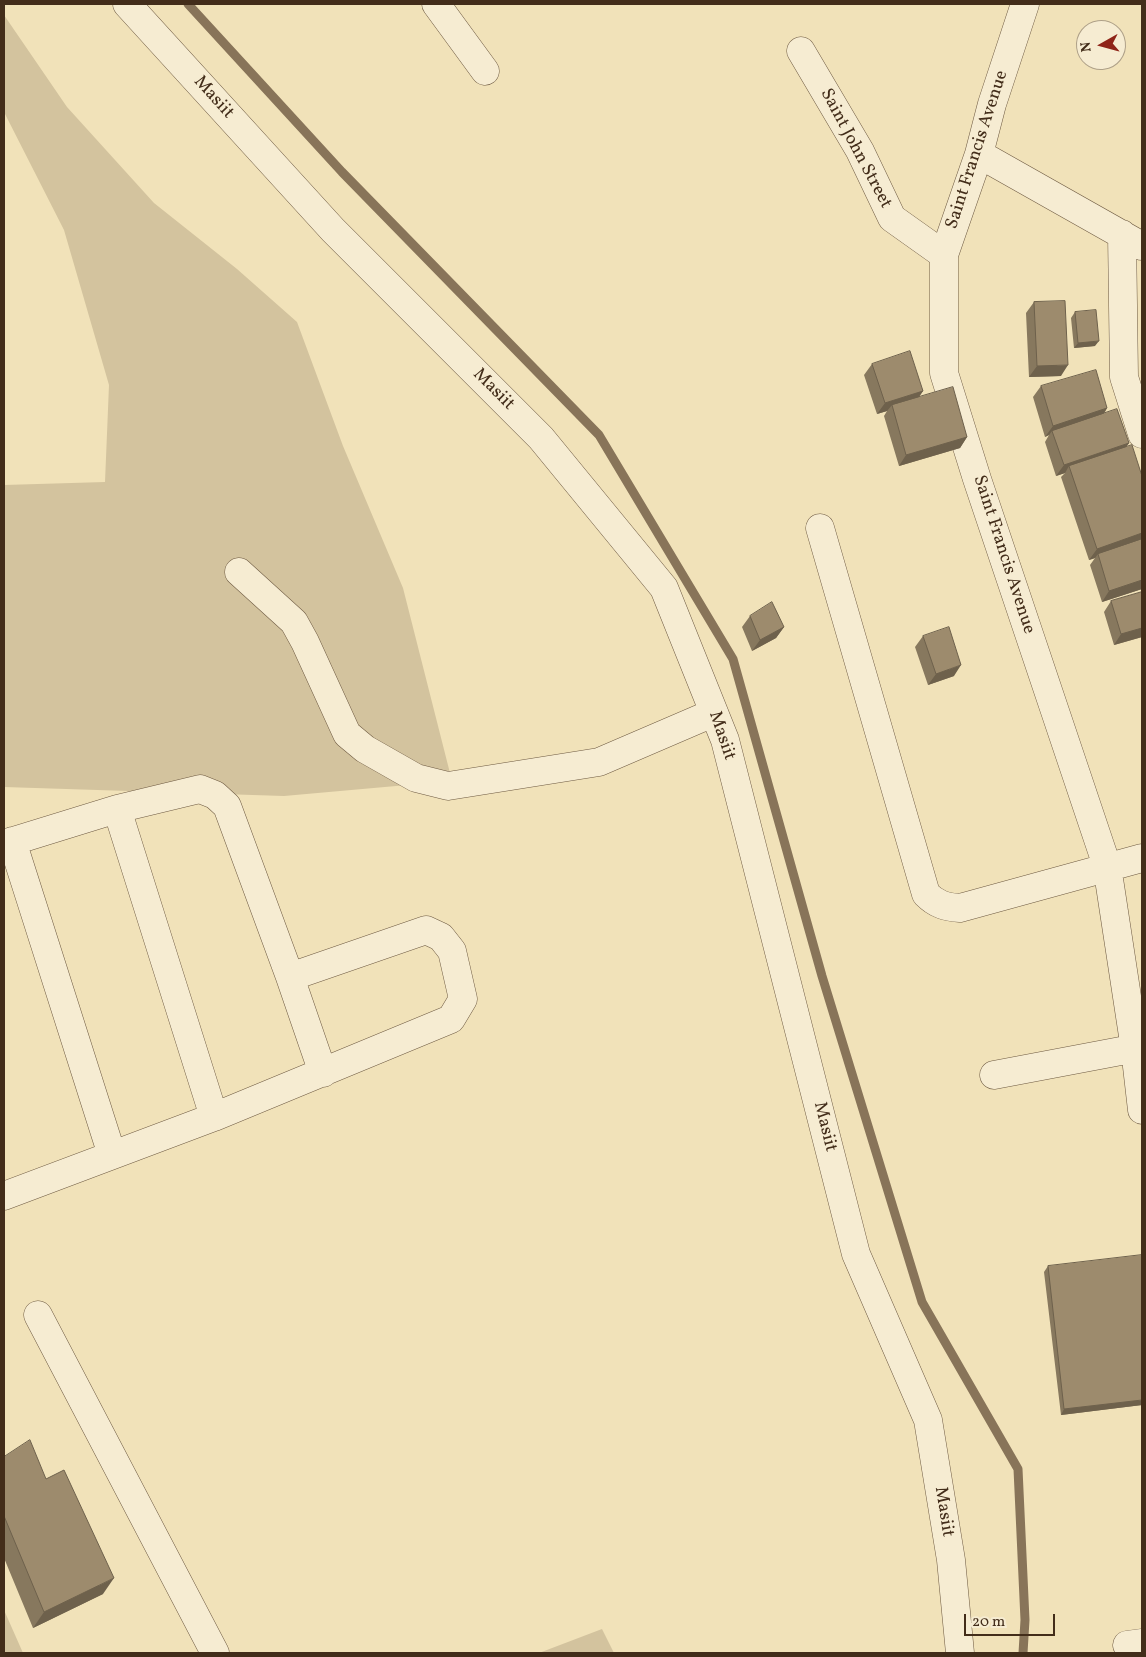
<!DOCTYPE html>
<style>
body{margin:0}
#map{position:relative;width:1146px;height:1657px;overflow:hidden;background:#f1e2b9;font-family:Vollkorn,serif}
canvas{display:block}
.frame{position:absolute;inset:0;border:5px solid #432d1a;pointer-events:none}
.north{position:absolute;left:1076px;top:20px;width:50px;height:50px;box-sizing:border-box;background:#f6ecd2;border:1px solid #aea088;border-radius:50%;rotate:263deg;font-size:14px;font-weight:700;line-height:20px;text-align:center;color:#432d1a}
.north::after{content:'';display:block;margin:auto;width:18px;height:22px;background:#8f2418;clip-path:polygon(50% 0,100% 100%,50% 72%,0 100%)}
.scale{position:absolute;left:964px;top:1614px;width:91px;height:22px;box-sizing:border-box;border:2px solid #432d1a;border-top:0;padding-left:6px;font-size:15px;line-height:18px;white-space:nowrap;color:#432d1a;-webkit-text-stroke:4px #f6ecd2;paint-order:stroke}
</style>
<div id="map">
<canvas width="1146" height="1657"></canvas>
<div class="frame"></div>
<div class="north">N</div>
<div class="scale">20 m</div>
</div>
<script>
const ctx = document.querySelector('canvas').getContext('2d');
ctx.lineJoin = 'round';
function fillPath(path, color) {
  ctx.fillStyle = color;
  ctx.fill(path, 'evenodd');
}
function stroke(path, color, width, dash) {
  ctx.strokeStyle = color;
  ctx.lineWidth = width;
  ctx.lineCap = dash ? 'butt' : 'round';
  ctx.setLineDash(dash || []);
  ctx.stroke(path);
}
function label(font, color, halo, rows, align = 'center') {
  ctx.font = font + ' Vollkorn,serif';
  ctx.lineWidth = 4;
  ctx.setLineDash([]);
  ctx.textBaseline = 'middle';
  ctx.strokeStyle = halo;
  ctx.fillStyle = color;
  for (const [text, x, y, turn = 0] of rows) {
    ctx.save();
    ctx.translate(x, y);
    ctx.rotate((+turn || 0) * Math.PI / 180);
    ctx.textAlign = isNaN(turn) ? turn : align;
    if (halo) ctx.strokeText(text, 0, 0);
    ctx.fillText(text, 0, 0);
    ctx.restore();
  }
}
const green = new Path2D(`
 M4,15L67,107L154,203L237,269L297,322L343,446L403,588L452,781L284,796L4,787V485L105,482L109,385L64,230L4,112Z
 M4,1610L23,1653H4Z
 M602,1629L614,1653H539Z`);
const stream = new Path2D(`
 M188,4L342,172L599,435L733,659L822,976L922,1302L1018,1469L1025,1620L1023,1653`);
const minor = new Path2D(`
 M127,4L333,230L541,438L664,588L725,740L856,1254L928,1420L951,1560L960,1653
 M436,4L485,71
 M1025,4L992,104L979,154L944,255V373L977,479L1107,866L1135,1049L1142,1110
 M801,51L860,151L892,218L944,255
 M979,154L1142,246
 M1122,234L1124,377L1142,434
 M820,528L926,894C936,904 945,907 960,908L1142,858
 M239,572L294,622L305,642L347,734L365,749L416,778L448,786L599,762L713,713
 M117,809L214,1117
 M12,841L112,1155
 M4,844L117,809L200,789L215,795L227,806L290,977L426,930L441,937L452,951L463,999L451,1019L214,1117L4,1196
 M290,977L323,1073
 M994,1075L1142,1047
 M38,1315L215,1653
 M1127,1645L1142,1643`);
const wall = new Path2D(`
 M1034,302L1061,376L1029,377L1026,313Z
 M1075,312L1095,346L1074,348L1071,318Z
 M872,364L923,391L919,397L967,437L960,448L899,466L884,416L887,411L877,414L864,375Z
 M1041,386L1107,408L1104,414L1129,443L1126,447L1142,476V589L1102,602L1090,565L1095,558L1089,560L1061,477L1065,473L1056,476L1045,442L1049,435L1045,437L1033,397Z
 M1142,592V637L1114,645L1104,612L1111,601Z
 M750,616L784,627L776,638L752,651L742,627Z
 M923,636L954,676L928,685L915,647Z
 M1048,1266L1142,1405L1061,1415L1044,1272Z
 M4,1457L46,1479L103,1594L33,1628L4,1558Z`);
const shadedWall = new Path2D(`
 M1099,341L1095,346L1074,348L1078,343Z
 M1068,365L1061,376L1029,377L1037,366Z
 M923,391L915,402L892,405L887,411L877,414L885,403Z
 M1107,408L1100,419L1052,431L1049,435L1045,437L1053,426Z
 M967,437L960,448L899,466L906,455Z
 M1129,443L1121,454L1069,466L1065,473L1056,476L1064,465Z
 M1142,533V541L1098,554L1095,558L1089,560L1097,549Z
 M1142,580V589L1102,602L1109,591Z
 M784,627L776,638L752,651L760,640Z
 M1142,628V637L1114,645L1121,634Z
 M961,665L954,676L928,685L936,674Z
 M1142,1400V1405L1061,1415L1064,1409Z
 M114,1578L103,1594L33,1628L44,1612Z`);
const building = new Path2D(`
 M1065,301L1068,365L1037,366L1034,302Z
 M1096,310L1099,341L1078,343L1075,312Z
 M910,351L923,391L885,403L872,364Z
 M1096,370L1107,408L1053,426L1041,386Z
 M953,387L967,437L906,455L892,405Z
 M1117,409L1129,443L1064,465L1052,431Z
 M1132,445L1142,476V533L1097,549L1069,466Z
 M1142,539V580L1109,591L1098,554Z
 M1142,592V628L1121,634L1111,601Z
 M772,602L784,627L760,640L750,616Z
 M949,627L961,665L936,674L923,636Z
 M1142,1255V1400L1064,1409L1048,1266Z
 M30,1440L46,1479L64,1470L114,1578L44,1612L4,1516V1457Z`);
const streetNames = [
 ["Masiit",213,98,48],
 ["Saint John Street",855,149,62],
 ["Saint Francis Avenue",978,150,-72],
 ["Masiit",493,390,45],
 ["Saint Francis Avenue",1003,555,72],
 ["Masiit",721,736,71],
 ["Masiit",824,1127,76],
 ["Masiit",943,1512,81]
];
fillPath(green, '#d3c39e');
stroke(stream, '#887459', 9);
stroke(minor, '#6e5a42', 29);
stroke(minor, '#f6ecd2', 28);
fillPath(wall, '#87785e');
fillPath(shadedWall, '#6e614c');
fillPath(building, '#9d8b6d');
stroke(building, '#6e614c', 1);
label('18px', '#432d1a', '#f6ecd2', streetNames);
</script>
